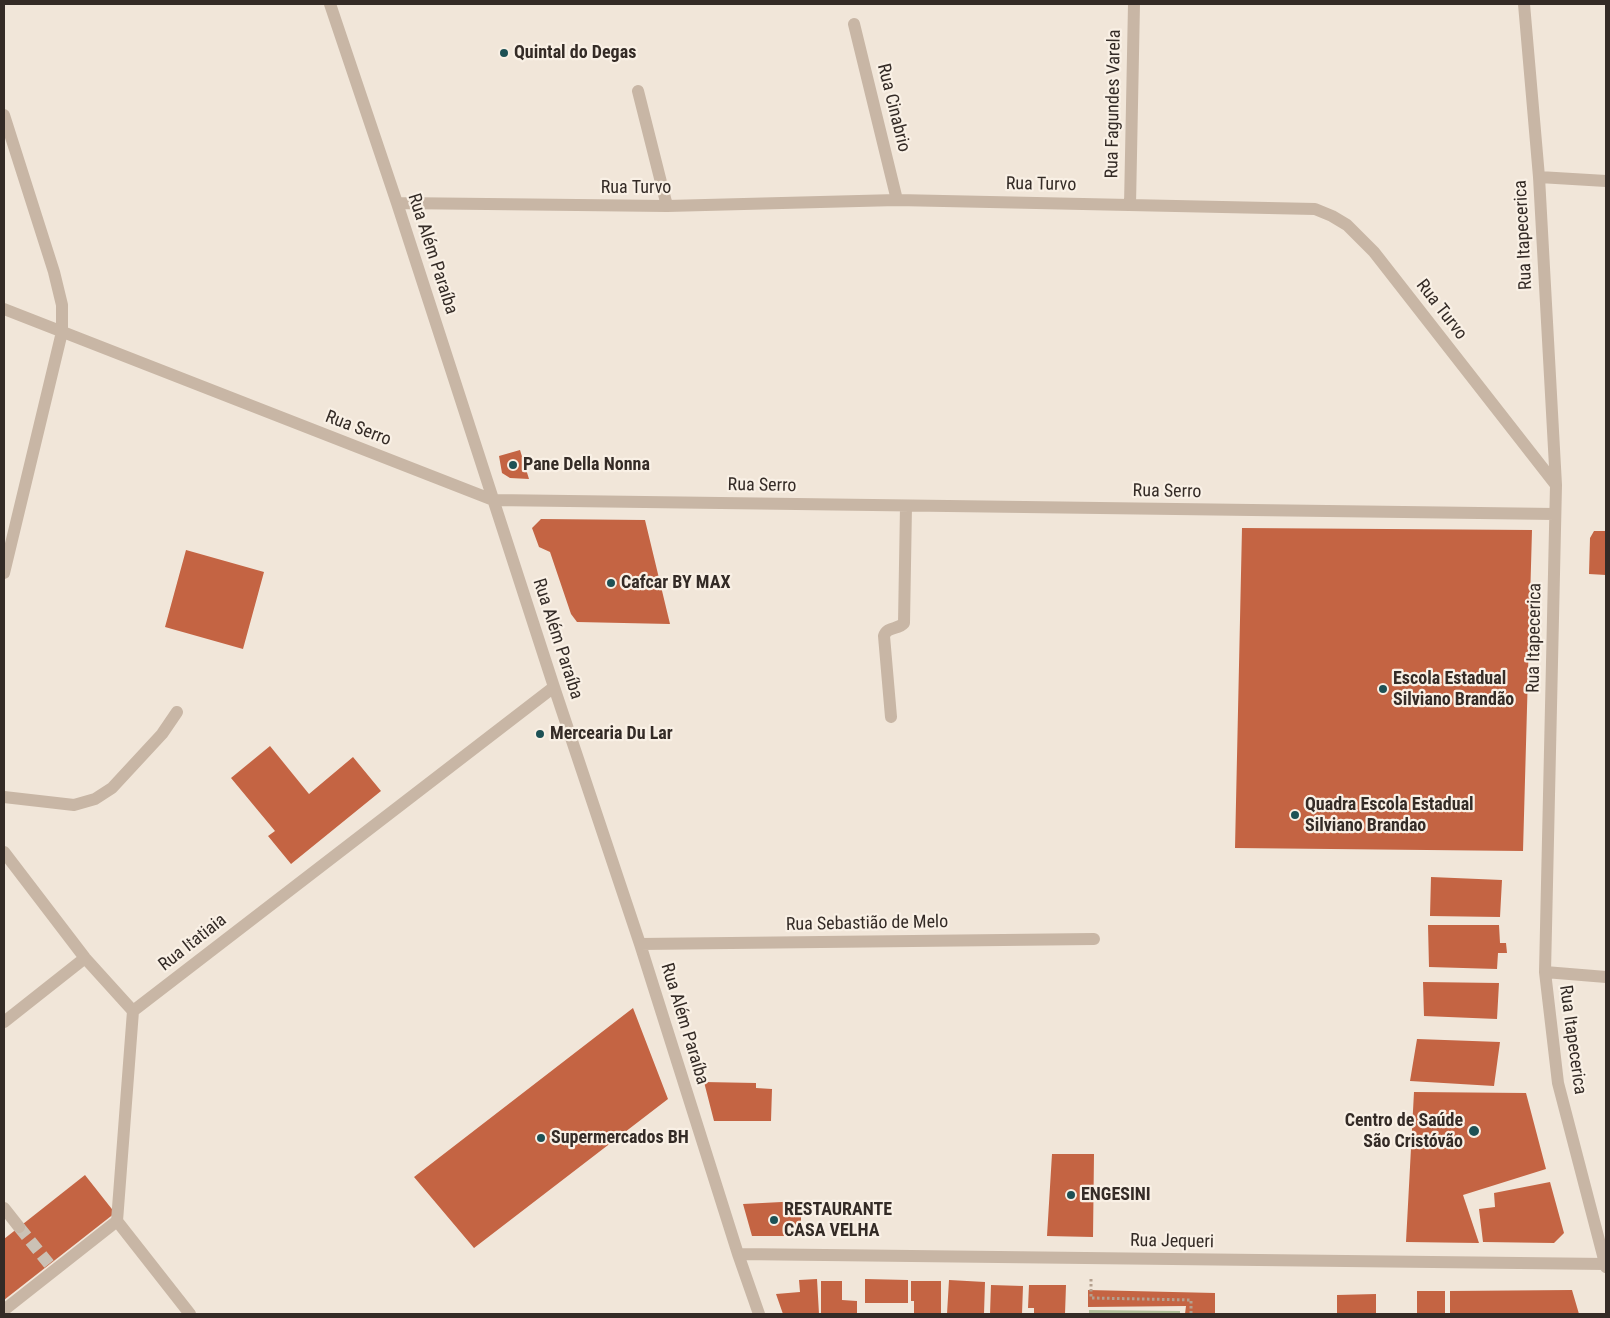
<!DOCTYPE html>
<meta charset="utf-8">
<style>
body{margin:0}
#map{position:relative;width:1610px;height:1318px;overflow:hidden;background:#f1e6d9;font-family:"Roboto Condensed",sans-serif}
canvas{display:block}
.frame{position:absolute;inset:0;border:5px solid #342b26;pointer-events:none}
</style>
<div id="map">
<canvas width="1610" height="1318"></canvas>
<div class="frame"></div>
</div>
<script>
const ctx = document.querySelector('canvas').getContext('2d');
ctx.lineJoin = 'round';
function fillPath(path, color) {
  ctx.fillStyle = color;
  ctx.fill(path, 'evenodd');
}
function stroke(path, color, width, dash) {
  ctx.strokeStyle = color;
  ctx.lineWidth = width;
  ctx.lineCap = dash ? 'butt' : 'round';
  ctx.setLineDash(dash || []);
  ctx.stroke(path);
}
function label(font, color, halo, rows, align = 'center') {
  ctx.font = font + ' "Roboto Condensed",sans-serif';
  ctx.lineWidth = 4.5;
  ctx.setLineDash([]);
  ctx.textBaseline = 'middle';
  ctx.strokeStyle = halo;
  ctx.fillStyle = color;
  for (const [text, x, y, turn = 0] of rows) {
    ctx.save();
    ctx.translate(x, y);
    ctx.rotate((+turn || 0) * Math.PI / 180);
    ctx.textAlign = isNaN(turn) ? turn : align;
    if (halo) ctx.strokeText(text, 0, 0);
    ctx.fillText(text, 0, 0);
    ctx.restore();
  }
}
const green = new Path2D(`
 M1089,1310L1180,1311V1314H1089Z`);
const building = new Path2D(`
 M520,450L529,479L510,478L502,473L499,456Z
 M541,519L645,520L670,624L577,622L571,614L550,552L539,547L532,528Z
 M1242,528L1532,530L1523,851L1235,848Z
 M1594,531H1606V575L1589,574L1590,538Z
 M186,550L264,572L243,649L165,627Z
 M270,746L309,794L353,757L381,791L291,864L268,836L275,831L231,778Z
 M1431,877L1502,880L1500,917L1430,916Z
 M1428,925H1499L1500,943H1506L1507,953H1498L1497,969L1429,967Z
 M1423,982L1499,983L1497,1019L1424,1016Z
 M633,1008L668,1099L474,1248L414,1177Z
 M1417,1039L1500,1042L1494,1086L1410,1081Z
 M704,1082L756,1083V1088L772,1089L771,1121H714Z
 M1414,1092L1526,1093L1546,1169L1463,1195L1479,1243L1406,1242Z
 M1052,1154H1094L1093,1237L1047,1236Z
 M85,1175L115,1213L4,1300V1239Z
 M1550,1182L1564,1233L1554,1243L1483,1242L1479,1209L1495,1207L1494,1193Z
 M801,1201V1236H752L743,1204Z
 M817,1279L819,1314H783L776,1294L800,1292L799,1280Z
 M865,1279L908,1280V1303H865Z
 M949,1280L985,1282L984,1314H947Z
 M821,1281H842V1300L857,1301V1314H821Z
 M911,1281H941V1314H914V1301H911Z
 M991,1285L1023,1286L1022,1314H990Z
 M1029,1285H1066L1065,1314H1034V1308H1028Z
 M1088,1290L1215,1293V1314H1185L1186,1306L1088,1307Z
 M1572,1290L1579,1314H1450V1291Z
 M1417,1291H1445V1314H1417Z
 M1376,1294V1314H1337V1295Z`);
const minorTunnel = new Path2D(`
 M19,1227L49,1264`);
const path = new Path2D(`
 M1091,1279V1298L1191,1300V1314`);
const minor = new Path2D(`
 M330,4L397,203L554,687L640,944L738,1254L759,1314
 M1524,4L1539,177L1556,485L1545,972L1558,1083L1606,1267
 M854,24L897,200
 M638,91L667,206
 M4,115L54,272L62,305V332L4,573
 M1539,177L1606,181
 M397,203L667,206L897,200L1315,209L1332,216L1347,225L1374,252L1556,485
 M1130,205L1134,4
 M4,309L493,500L1555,514
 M891,717L884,636C887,626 898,630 904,623L906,506
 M4,797L74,805L95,799L112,788L162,734L177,712
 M4,852L85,958L133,1011
 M640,944L1094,939
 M1545,972L1606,977
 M4,1022L85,958
 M4,1208L19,1227
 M117,1221L190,1314
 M738,1254L1606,1264
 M4,1310L117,1221L133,1011L554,687`);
const markers = [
 [504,53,5,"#1d5155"],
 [513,465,5,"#1d5155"],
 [611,583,5,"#1d5155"],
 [1383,689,5,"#1d5155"],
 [540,734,5,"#1d5155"],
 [1295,815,5,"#1d5155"],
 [1474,1131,6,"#1d5155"],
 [541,1138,5,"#1d5155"],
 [1071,1195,5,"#1d5155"],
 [774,1220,5,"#1d5155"]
];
const poiNames = [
 ["Quintal do Degas",514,53],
 ["Pane Della Nonna",523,465],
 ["Cafcar BY MAX",621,583],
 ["Escola Estadual",1393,679],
 ["Silviano Brandão",1393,700],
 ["Mercearia Du Lar",550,734],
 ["Quadra Escola Estadual",1305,805],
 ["Silviano Brandao",1305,826],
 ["Centro de Saúde",1463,1121,"right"],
 ["São Cristóvão",1463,1142,"right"],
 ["Supermercados BH",551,1138],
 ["ENGESINI",1081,1195],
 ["RESTAURANTE",784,1210],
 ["CASA VELHA",784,1231]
];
const streetNames = [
 ["Rua Fagundes Varela",1114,104,-89],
 ["Rua Cinabrio",893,108,76],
 ["Rua Turvo",1041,185,1],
 ["Rua Turvo",636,188],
 ["Rua Itapecerica",1524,235,-93],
 ["Rua Além Paraíba",432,254,72],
 ["Rua Turvo",1441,310,52],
 ["Rua Serro",358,429,21],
 ["Rua Serro",762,486,1],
 ["Rua Serro",1167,492,1],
 ["Rua Itapecerica",1535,638,-89],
 ["Rua Além Paraíba",557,639,72],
 ["Rua Sebastião de Melo",867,924,-1],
 ["Rua Itatiaia",193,943,-38],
 ["Rua Além Paraíba",684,1024,73],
 ["Rua Itapecerica",1572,1040,82],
 ["Rua Jequeri",1172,1242,1]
];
fillPath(green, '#b2bf99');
fillPath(building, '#c46443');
stroke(minorTunnel, '#cbc1b5', 12, [12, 6]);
stroke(path, '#b4a08f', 3, [2.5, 2.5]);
stroke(minor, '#c8b6a5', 12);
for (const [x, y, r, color] of markers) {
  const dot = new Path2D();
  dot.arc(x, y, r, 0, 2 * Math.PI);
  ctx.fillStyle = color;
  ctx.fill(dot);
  stroke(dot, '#f9f0e5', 2);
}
label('bold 18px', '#342b26', '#f9f0e5', poiNames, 'left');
label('18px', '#342b26', '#f9f0e5', streetNames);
</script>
